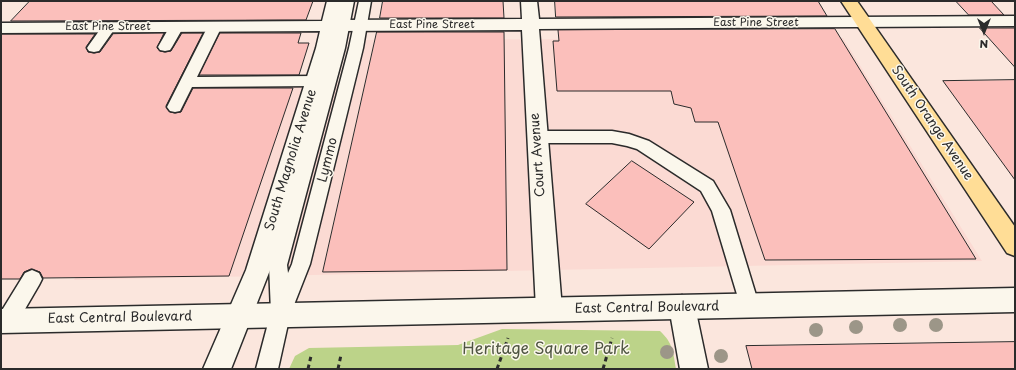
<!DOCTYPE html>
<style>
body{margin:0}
#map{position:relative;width:1016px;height:370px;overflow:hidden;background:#fbe6dd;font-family:"Playpen Sans",sans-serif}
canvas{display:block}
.frame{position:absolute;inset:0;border:2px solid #2b2b2b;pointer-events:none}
.north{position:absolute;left:964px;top:12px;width:40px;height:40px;-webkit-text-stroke:3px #fbf7ec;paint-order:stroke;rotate:180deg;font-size:11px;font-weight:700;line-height:16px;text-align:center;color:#2b2b2b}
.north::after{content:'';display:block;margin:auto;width:14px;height:18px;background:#2b2b2b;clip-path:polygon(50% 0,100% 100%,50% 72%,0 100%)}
</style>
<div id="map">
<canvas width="1016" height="370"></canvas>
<div class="frame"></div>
<div class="north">N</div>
</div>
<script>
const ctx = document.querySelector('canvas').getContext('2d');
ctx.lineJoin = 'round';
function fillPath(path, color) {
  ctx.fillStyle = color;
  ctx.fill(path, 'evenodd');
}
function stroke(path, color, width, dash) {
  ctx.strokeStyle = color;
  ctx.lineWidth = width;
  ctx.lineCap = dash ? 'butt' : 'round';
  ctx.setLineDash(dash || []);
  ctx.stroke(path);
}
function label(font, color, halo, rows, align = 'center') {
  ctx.font = font + ' "Playpen Sans",sans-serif';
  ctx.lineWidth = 3;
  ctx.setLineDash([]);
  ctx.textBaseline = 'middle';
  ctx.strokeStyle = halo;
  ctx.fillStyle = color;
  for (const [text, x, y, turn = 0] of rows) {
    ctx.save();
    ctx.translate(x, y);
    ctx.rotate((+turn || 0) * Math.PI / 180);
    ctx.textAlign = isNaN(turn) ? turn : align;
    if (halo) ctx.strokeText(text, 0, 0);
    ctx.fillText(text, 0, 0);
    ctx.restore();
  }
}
const built = new Path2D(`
 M843,38L982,261L74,280L180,85L356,83L366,40Z`);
const green = new Path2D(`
 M502,329L660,331C673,343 673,352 676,369H289L295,356L309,348L458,345Z`);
const building = new Path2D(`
 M30,1H313L306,20L11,21Z
 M383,1H503L504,18H380Z
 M555,1H818L827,16L556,17Z
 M956,1H991L1004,15H969Z
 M980,28H1015V67Z
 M835,29L976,259L765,260L718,122H695L691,108L674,104L671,91H557L553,41H559L558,30Z
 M377,32H504L507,270L323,272Z
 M164,33L157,48L160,51L165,52L171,51L182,33H203L166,106L170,112L175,113L181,112L193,88H293L229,276L43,278L40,272L31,269L24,272L20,279H1V34H95L86,47L88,52L94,53L100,52L113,34Z
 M220,33H301L298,43H309L299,75H199Z
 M1015,80V180L943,81Z
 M632,161L694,202L649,249L586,204Z
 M1015,342V369H752L746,346Z`);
const path = new Path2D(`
 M308,369L311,356
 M338,369L341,355
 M497,369L508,338
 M603,369L612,338`);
const service = new Path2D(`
 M342,1H354L345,48L287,265L288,273L292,264L349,48L359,1H371L363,48L310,264L290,315L278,369H256L271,312L269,265L321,83L315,86L192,87L180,111L175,112L170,111L167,107L208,26L210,23H220L222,26L197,77L315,76L320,78L322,80Z
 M177,22L182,23L184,26L172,47L170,50L165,51L160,50L158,47L170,26L172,23Z
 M109,23L114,24L116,27L99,51L94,52L89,51L87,48L89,45L104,24Z
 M537,131H612L629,134L649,141L713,181L730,210L759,305L756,311L749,314L742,311L712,211L701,191L637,149L627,146L612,143H537L531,141L529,137L531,133Z
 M32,270L39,273L42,279L39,285L14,328L7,331L1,328V312L25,273Z`);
const minor = new Path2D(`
 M327,1H343L339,20L522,19L521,1H537L539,19L1015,16V26L539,29L562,309L558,317L549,321L540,317L536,309L522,30L337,31L334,48L270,270L231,369H203L246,270L316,48L320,31L1,33V23L322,21Z
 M682,295L691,299L695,307L708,369H680L669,307L673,299Z`);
const tertiary = new Path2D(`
 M1015,288V312L1,333V309Z`);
const primary = new Path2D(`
 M841,1H857L1015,227V256L1007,253Z`);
const trees = [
 [900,325],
 [936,325],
 [856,327],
 [816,330],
 [667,352],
 [721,356]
];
const farStreetnames = [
 ["East Pine Street",756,23],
 ["East Pine Street",432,25],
 ["East Pine Street",108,27]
];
const streetNames = [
 ["South Orange Avenue",932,123,56],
 ["Court Avenue",538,155,-94],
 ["South Magnolia Avenue",291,160,-73],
 ["Lymmo",328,160,-76],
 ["East Central Boulevard",647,308,-1],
 ["East Central Boulevard",120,318,-1]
];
const nearParknames = [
 ["Heritage Square Park",546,350]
];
fillPath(built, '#fbdad3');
fillPath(green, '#bcd389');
fillPath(building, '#fbbfbb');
stroke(building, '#2b2b2b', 1);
stroke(service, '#2b2b2b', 3);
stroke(minor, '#2b2b2b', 3);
stroke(tertiary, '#2b2b2b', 3);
stroke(primary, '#2b2b2b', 3);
stroke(path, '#2b2b2b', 3, [4.5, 3.5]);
fillPath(service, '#fbf7ec');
fillPath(minor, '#fbf7ec');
fillPath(tertiary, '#fbf7ec');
fillPath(primary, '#ffdd96');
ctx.fillStyle = '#9c9688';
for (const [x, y] of trees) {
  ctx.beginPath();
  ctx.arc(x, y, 7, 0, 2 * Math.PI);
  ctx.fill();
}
label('11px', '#2b2b2b', '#fbf7ec', farStreetnames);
label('13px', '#2b2b2b', '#fbf7ec', streetNames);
label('16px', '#4f5542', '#fbf7ec', nearParknames);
</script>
